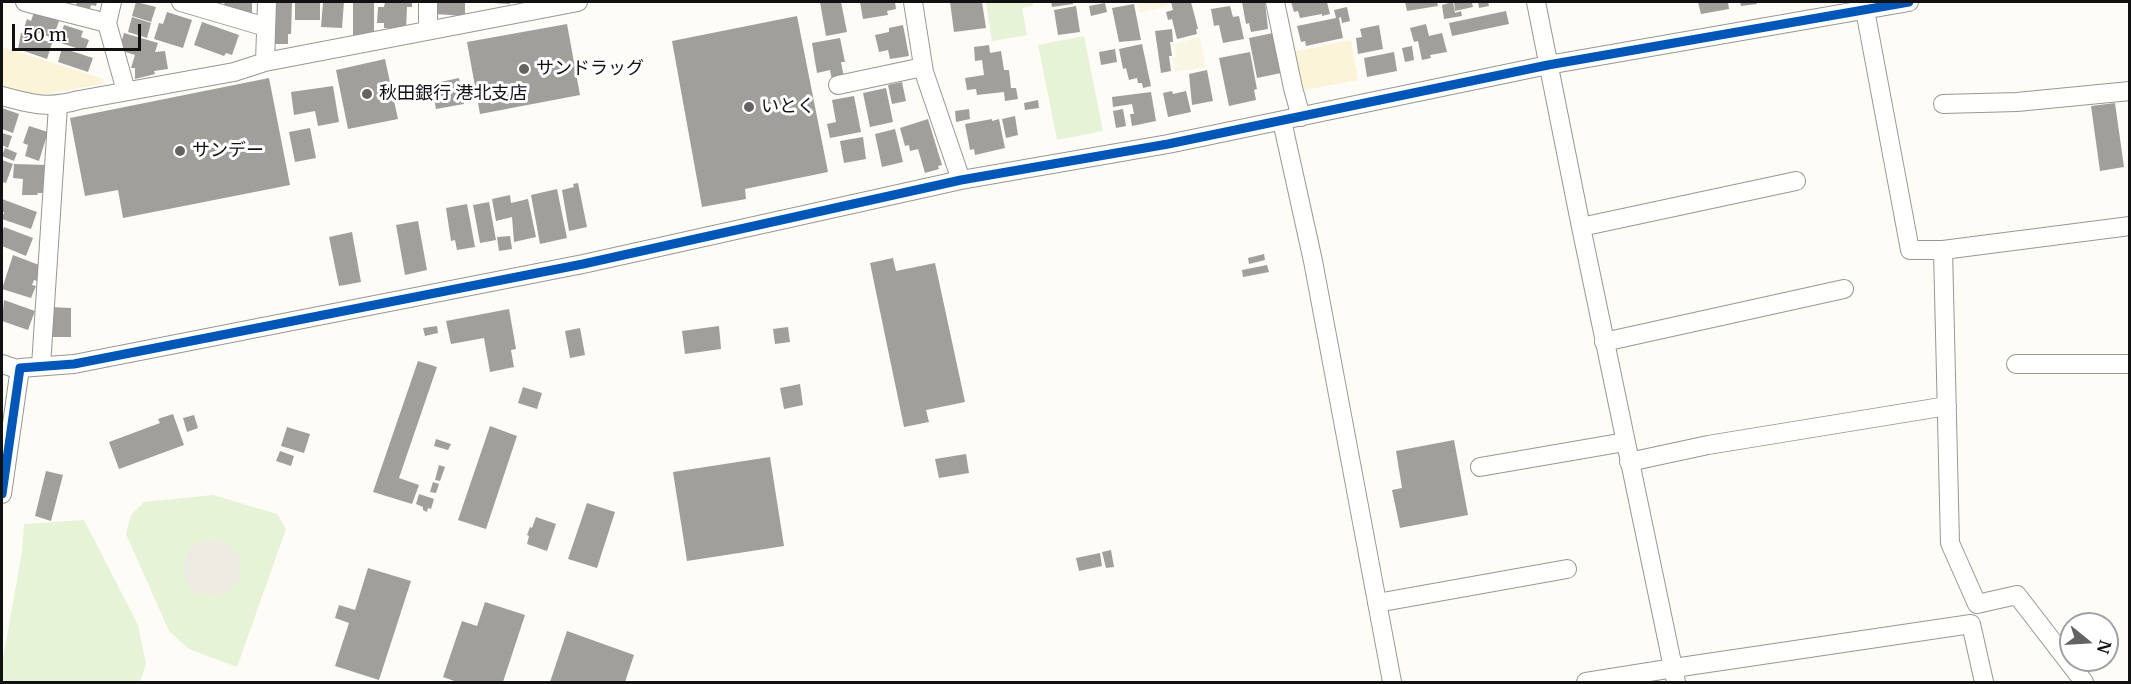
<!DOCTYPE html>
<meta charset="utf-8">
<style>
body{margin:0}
#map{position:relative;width:2131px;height:684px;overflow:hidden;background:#fdfcf7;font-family:Merriweather,serif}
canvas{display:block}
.frame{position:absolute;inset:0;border:3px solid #111;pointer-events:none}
.north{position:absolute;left:2059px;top:612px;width:60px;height:60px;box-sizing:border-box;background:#fff;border:2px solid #a0a0a0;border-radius:50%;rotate:108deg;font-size:16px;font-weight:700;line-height:24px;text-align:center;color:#111}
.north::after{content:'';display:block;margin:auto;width:21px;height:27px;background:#646362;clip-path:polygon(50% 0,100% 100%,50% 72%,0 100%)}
.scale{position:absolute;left:12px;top:24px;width:129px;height:27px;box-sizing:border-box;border:3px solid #111;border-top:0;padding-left:8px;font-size:18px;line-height:21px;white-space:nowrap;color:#111;-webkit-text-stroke:4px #fff;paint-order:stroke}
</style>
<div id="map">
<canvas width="2131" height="684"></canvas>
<div class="frame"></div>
<div class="north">N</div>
<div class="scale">50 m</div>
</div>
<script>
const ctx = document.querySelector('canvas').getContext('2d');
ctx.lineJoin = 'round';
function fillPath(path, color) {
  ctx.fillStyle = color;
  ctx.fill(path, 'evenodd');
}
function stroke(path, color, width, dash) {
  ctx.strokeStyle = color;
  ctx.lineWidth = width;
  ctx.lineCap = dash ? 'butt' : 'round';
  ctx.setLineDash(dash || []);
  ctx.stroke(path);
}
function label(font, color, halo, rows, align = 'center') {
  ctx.font = font + ' Merriweather,"Noto Sans JP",serif';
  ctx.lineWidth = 6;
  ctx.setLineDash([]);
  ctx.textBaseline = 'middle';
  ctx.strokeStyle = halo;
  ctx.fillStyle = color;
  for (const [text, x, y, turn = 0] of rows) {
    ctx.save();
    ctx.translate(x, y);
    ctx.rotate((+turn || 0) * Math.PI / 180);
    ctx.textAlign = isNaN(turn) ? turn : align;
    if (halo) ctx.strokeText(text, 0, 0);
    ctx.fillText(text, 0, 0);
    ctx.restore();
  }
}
const farmland = new Path2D(`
 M1138,2H1168L1169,6L1139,13Z
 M1200,37L1206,67L1175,72L1172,58L1176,57L1174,44Z`);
const green = new Path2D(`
 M986,2H1032L1033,6L1022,8L1027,35L992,41Z
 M1084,36L1103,131L1057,140L1038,45Z
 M213,495L277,514L286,529L237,667L189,649L169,631L126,534L131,515L144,502Z
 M84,520L138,625L146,664L140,682H2V664L22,552L24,524Z`);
const sand = new Path2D(`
 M1351,40L1358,80L1300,91L1292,52Z
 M2,47L104,79L101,84L37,96L2,86Z`);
const plaza = new Path2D(`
 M184 568a28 28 0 1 1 56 0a28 28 0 1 1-56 0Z`);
const building = new Path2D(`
 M77,2H97L96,6L91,5L90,9L76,5Z
 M136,2L156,7L151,22L132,16Z
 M225,2H252V14L223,7Z
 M273,2H292L291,34H288V44H272Z
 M295,2H320V20H295Z
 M323,2H344L342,28L321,27Z
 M353,2H374V36H353Z
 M385,2H412V7H407L406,29L384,28V23H377L378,7H384Z
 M436,2H465V16L435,14Z
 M493,2H510V4L493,3Z
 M820,2H841L847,32L826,36Z
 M860,2H895L896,9L887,11L888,15L863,19Z
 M950,2H982L986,28L954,32Z
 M1051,2H1073V4L1052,7Z
 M1171,2H1191L1198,29H1196L1197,34L1177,39L1172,19L1168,20L1166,12L1173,10Z
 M1242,2H1265L1268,29L1251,32L1249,23L1246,24Z
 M1291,2H1327L1330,14L1322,16V14L1300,18L1298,11L1294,12Z
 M1405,2H1437L1438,6L1407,11Z
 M1453,2L1455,13L1461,11L1462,16L1444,19L1442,5Z
 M1454,2H1477L1472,3L1473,7L1455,11Z
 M1478,2H1488L1489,6L1479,8Z
 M1698,2H1728L1729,9L1701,14Z
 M1740,2H1756L1757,4L1741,6Z
 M1105,3L1107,12L1091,16L1089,6Z
 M1134,4L1141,40L1119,42L1112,8Z
 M1076,6L1080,32L1058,35L1054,10Z
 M1230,6L1233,17L1239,16L1244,39L1223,43L1219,25L1214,26L1211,9Z
 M1347,7L1350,21L1342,23L1341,17L1339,18L1343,38L1306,46L1305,41L1301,42L1297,26L1336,18L1334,10Z
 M1506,11L1509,24L1452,36L1449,23Z
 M34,12L59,21L53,38L24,28L27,19L31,21Z
 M167,12L192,20L183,48L154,39L159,23L163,24Z
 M797,16L828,172L745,189L746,199L702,207L672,41Z
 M132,17L151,23L147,38L128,32Z
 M202,22L239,35L232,55L226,53L224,56L194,45Z
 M567,24L580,95L480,114L467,42Z
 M1426,24L1429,36L1442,33L1447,52L1430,55L1431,58L1422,60L1418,41L1414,42L1410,28Z
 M64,25L83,31L81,37L89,40L85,51L58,42Z
 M903,25L909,56L890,59L888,50L879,52L875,35L889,32V28Z
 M1379,25L1383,49L1358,54L1356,38L1362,37L1360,29Z
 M1172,29L1173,42H1170L1172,56H1169L1171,71L1161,73L1155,31Z
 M21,33L52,43L47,59L18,49Z
 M124,33L158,43L155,52L165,51L168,69L154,71L155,74L135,79V68H131L135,55L119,50Z
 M1273,33L1281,73L1257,78L1249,38Z
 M840,38L845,62H841L844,78L832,80L830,70L817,73L812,43Z
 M1142,44L1151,86L1143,88L1142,83H1138L1137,78L1129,80L1126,68L1123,69L1119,49Z
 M989,45L990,53L1001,51L1004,70H1009L1011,88H1016L1018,99L1005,101L1004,92L977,95L976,89L967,90L965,78L984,75L982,60L975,61L974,47Z
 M1412,46L1414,60L1405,62L1402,48Z
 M62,48L93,58L88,72L58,62Z
 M1115,49L1117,62L1101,65L1099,52Z
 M1250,52L1257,89L1254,90L1256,100L1229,106L1219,58Z
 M1394,52L1397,71L1367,77L1364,58Z
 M385,59L398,119L348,129L336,70Z
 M1207,70L1213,101L1192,105L1189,74Z
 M269,78L290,185L123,218L118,190L85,196L70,118Z
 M459,78L464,104L436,109L431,84Z
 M902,82L906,101L892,104L888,85Z
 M333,86L339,122L318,126L315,111L294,115L291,92Z
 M886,88L893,122L870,127L863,93Z
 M1172,91L1173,94L1186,91L1191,112L1168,117L1163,93Z
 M1151,92L1156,121L1132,126L1130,114H1134L1132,104L1113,107L1112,97Z
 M854,96L861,132L830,138L827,124L836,122L832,100Z
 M1038,100L1039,108L1025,110L1024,103Z
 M2115,103L2124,167L2100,171L2091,106Z
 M2,108L19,114L13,133L2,129Z
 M969,109L970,119L956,122L955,111Z
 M1123,109L1126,126L1116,128L1113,111Z
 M1015,116L1018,135L1006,138L1002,119Z
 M928,119L942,165L938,166L939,169L925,173L918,149L910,151L909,145L905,146L900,128Z
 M992,119V121L999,119L1005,148L975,155L974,149L970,150L965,124Z
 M29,126L48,132L39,161L25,156L28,145L23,143Z
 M310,128L316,158L295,162L289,132Z
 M895,129L903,162L882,167L875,134Z
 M2,133L12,136L8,148L2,145Z
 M863,137L866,159L844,163L840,141Z
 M5,148L17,153L14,161L2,156Z
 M2,160L13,164L6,183L2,182Z
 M14,164L47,165L45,193H37L38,195H22L23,179L13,178Z
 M578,183L587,227L569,231L562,190L574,187L573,184Z
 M557,189L567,238L540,244L531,195Z
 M510,195L511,203L528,199L536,237L514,242L512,217L496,221L492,199Z
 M2,199L37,212L31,229L2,219L4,212H2Z
 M489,202L496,240L480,243L473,205Z
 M467,204L475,247L457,250L455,240L451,241L446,208Z
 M418,221L427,270L405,275L396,225Z
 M4,227L33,238L26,256L2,246V233Z
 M352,232L361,282L339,286L329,237Z
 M510,236L512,249L499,251L497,237Z
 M1264,254L1265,260L1249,264L1248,258Z
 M13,255L39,265L37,281L34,280L32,285L36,286L31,298L2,289Z
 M893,258L896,271L935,263L965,402L926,410L929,422L904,427L870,263Z
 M1267,265L1269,272L1243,277L1242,270Z
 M4,300L35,311L28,330L2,321Z
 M49,307L71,308V337H48Z
 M509,309L516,349L511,350L514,367L490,372L484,338L451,344L446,321Z
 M437,326L438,333L425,336L423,328Z
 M719,326L721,349L685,354L682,331Z
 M788,327L790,342L775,344L773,329Z
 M580,328L585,355L570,358L565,331Z
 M418,361L437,367L399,478L419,485L412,504L373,492Z
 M800,384L803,405L784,409L780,388Z
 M523,387L542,393L537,409L518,403Z
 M173,414L184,445L119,469L109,442L160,423L158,419Z
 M194,415L198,428L187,432L183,418Z
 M490,426L517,436L486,529L458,520Z
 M287,427L310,434L304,453L281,446Z
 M436,439L451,444L448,450L434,446Z
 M1454,440L1468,515L1400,528L1392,490L1402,488L1396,451Z
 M280,451L294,456L291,466L276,461Z
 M966,454L969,473L939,478L935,459Z
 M770,457L784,546L687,561L673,472Z
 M439,465L445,467L440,481L435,480Z
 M46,471L63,475L51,521L35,516Z
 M433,482L439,484L436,493L430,492Z
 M419,494L434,499L431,509L428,508L427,512L423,510V507L416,504Z
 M587,503L615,512L597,568L568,559Z
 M536,517L556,524L547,551L527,544L529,536L527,535L530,527L532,528Z
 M1111,550L1114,567L1106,568L1102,552Z
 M1100,553L1102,566L1079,571L1076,558Z
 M368,568L411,581L379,680L335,666L349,623L335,618L339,605L355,610Z
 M485,602L525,615L503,682H457L443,677L462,621L477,626Z
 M567,631L634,655L625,682H550Z`);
const minor = new Path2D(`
 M25,2L107,23
 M112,2L107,23L126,91
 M181,2L266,27
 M913,2L924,72L961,180
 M1275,2L1293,88L1301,117
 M1536,2L1581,227L1676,682
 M1865,10L1910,250H1943L2130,226
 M428,29V2
 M265,62L267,2
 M838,85L923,67
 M2,96C32,104 47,109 79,100L234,72L265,62L578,2
 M1943,104L2017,102L2130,91
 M1282,121L1313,261L1392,682
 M1581,227L1796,181
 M1943,250L1950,543L1977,604L2017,595L2084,682
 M1604,342L1844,289
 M2,364L20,370
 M2016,364H2130
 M41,366L58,106
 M1629,462L1708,445L1947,406
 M1480,467L1625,442
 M2,494L20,368L74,364L583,264L961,180L1168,144L1548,65L1909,2
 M1377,603L1567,569
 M1586,682L1674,668L1971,624L1984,682`);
const cycleway = new Path2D(`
 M2,494L20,368L74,364L583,264L961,180L1168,144L1548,65L1909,2`);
const markers = [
 [524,69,6,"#646362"],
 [367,94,6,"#646362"],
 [749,107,6,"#646362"],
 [180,151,6,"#646362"]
];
const poiNames = [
 ["サンドラッグ",536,69],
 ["秋田銀行 港北支店",379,94],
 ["いとく",761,107],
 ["サンデー",192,151]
];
fillPath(farmland, '#f9f7e4');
fillPath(green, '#e7f3d7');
fillPath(sand, '#fcf4d9');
fillPath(plaza, '#edebe2');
fillPath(building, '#a19f9c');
stroke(minor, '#979795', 20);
stroke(minor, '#fffffe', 18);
stroke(cycleway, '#0057b8', 9);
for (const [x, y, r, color] of markers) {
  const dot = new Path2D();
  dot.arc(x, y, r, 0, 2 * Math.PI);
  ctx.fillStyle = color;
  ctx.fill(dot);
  stroke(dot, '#fff', 2);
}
label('18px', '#111', '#fff', poiNames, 'left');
</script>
